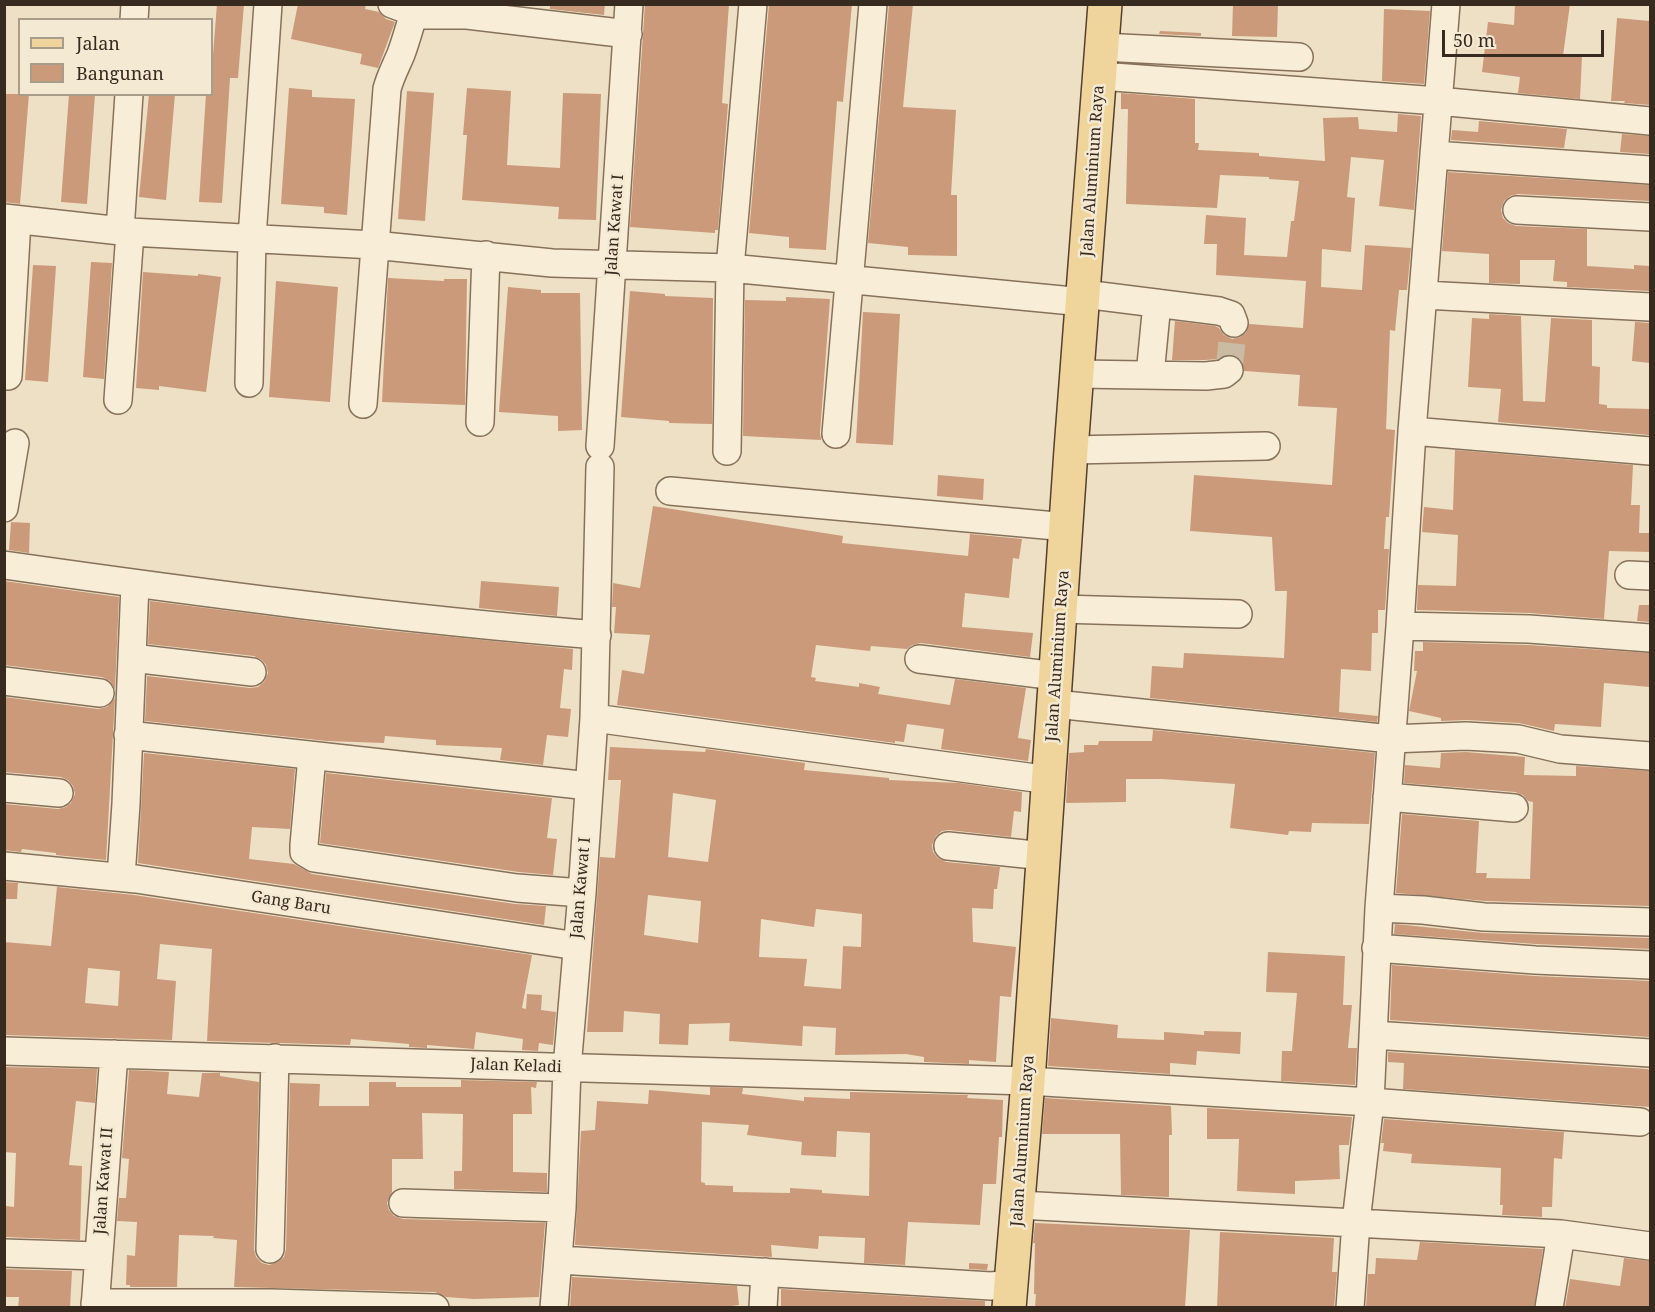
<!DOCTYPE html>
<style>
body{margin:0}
#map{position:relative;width:1655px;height:1312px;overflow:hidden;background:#ede0c4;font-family:"Noto Serif",serif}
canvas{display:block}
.frame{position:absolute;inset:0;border:6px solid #372a1e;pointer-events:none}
.legend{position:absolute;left:18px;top:18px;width:195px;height:78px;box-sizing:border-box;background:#f4ead3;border:2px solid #a89d8b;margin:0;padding:8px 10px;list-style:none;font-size:18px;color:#372a1e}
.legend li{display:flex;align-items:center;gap:12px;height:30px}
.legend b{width:30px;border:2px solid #a89d8b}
.scale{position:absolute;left:1442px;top:30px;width:162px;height:27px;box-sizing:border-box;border:3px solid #372a1e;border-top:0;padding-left:8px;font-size:18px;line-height:21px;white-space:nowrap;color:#372a1e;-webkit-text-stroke:4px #f4ead3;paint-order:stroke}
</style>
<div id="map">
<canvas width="1655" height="1312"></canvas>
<div class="frame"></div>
<ul class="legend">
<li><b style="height:8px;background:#efd49c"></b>Jalan</li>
<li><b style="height:16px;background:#ca9a7a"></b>Bangunan</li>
</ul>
<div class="scale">50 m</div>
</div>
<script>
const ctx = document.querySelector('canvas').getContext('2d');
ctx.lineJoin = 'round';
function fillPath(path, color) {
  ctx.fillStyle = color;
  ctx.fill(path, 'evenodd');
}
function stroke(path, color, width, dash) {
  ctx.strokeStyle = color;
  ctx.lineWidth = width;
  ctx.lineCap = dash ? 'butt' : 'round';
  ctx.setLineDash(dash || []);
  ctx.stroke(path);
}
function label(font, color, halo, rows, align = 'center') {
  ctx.font = font + ' "Noto Serif",serif';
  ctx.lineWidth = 5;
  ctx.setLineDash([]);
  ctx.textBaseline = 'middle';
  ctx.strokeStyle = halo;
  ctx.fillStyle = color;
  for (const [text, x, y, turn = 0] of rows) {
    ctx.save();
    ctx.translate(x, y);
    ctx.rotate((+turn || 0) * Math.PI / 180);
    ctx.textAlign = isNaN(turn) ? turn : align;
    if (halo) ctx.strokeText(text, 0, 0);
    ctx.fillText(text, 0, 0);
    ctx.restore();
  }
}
const building = new Path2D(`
 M217,4H244L238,78H230L222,203L199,202L206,94H212V68Z
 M298,4H366L365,9L379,12L386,19L395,22L378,68L360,64L362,54L291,39Z
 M550,4H605L604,15L550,9Z
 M645,4H729L722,103L728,104L718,230H715V233L630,227Z
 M769,4H852L843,102L837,101L826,250L789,248V237L749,233Z
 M889,4H913L903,107L956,110L951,195H957V256L908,255V247L868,243Z
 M1233,4H1278L1277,37L1232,36Z
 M1515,4H1570L1563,56H1582L1580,99L1518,93L1520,77L1482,72L1488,22L1514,25Z
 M1384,9L1430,11L1424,84L1382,81Z
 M1617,18L1650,21V105L1624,103L1625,101H1611Z
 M1160,31L1201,33V36L1159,34Z
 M289,88L312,90V97L355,99L347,215L324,213V207L281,204Z
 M467,88L511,91L507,165L560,168L563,93L601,94L596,220L558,219L559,207L462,200L467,135H463Z
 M407,91L434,93L425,221L398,219Z
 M1121,93L1195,99V143H1199L1198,150L1259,153V156L1325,161L1323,118L1358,117L1359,129L1397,132L1398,114L1421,116L1414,210L1379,206L1384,160L1351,157L1347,197L1355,198L1351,252L1322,249L1321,287L1362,290L1365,245L1411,248L1407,290H1399L1395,331L1390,330L1386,429L1395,430L1389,517H1386L1384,549H1389L1385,610H1378V633H1372L1371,671L1341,669L1339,712L1378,716L1377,722L1150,698L1152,666L1183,668L1184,653L1284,658L1287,591H1275L1272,537L1190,531L1194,475L1332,485L1337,408L1298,406L1300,375L1244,371L1242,361L1234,355H1226L1218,359L1205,360H1172L1175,321L1215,326L1219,328L1224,335L1232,339L1240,337L1246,333L1249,324L1303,328L1306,281L1216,275L1217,244H1204L1206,215L1246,218L1244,255L1287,257L1291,221H1294L1299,181L1269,179V177L1220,175L1217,208L1126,204L1128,109H1121Z
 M4,94H29L20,204L4,202Z
 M69,94H95L87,204L61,202Z
 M149,94H175L166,200L139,197Z
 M1479,121L1567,129L1564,148L1451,140L1452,130L1478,132Z
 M1622,134L1650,136L1649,154L1620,152Z
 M1448,172L1650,185V201L1518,194L1510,196L1504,201L1501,210L1503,218L1508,223L1516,226L1587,229V266L1634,269V265L1650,266V291L1567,287V282L1553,281L1555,260H1520V284L1489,283V254L1442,251Z
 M91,262L112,263L104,379L83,377Z
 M33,265L56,266L48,382L25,380Z
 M143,272L198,276V274L221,277L206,392L159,386V390L136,388Z
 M388,278L444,281V279H467L465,405L382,402Z
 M276,281L338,287L330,402L269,397Z
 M508,287L541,290V293H580L582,430L558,431V416L499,412Z
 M630,291L665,294V296L713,298L712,424L669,423V421L621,417Z
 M786,297L830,299L820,433L821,440L743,436L745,300L786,301Z
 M863,312L900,314L893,445L856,443Z
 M1489,314L1521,316L1523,401L1545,402L1551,318L1592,320V366L1600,367L1599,404L1607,405V408L1650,409L1649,435L1498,422L1501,389L1468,387L1472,318L1489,319Z
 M1635,322L1650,323V363L1632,361Z
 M1455,450L1633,465L1631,505H1640L1639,533H1650V552L1609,551L1604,619L1530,613L1417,610L1418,585L1456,586L1458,535L1422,532L1424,507L1453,510Z
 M938,475L984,479L983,500L937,496Z
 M653,506L843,536L842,543L968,556L970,534L1022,539L1019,559L1013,558L1009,598L965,593L962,627L1033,633L1030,657L921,643L912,645L907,649L871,646L870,651L816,645L811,677L816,678L815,681L859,687V683L880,687L878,694L950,705L955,679L1026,688L1018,738L1031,740L1028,761L941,749L944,729L907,724L904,742L895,741V743L617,705L622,670L644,674L650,635L614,633L616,607H612L613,585V583L640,588Z
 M11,522L30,523L29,553L9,550Z
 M4,581L119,597L115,689L110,681L102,677L4,665Z
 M481,581L559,587L557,616L479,608Z
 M150,601L372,629L573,649L572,670L564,669L560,708L571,709L568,737L547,735L543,765L500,760L502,748L436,745V740L385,736L384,743L327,741L145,721L147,676L250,688L258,687L264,682L268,673L266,665L262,660L254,656L148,644Z
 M1639,605H1650V622L1637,621Z
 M1423,642L1528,645L1650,653V687L1604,683L1601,727L1555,724L1554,731L1519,723L1467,720L1441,721V718L1409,711L1417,671H1414L1415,651H1423Z
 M4,697L98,709L107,707L115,698L106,860L56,855V853L22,849L21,852L4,850V804L58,809L66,807L71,803L75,794L73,786L68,780L61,777L4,772Z
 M1153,730L1375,753L1369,824L1312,823L1311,832L1289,831L1288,835L1230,828L1235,784L1162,779H1126V802L1066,803L1069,753L1084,752V745H1098L1099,741H1152Z
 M610,747L705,752L706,749L805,763L804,770L889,778V780L959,783L1022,792L1021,812L1014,811L1011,837L949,830L942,831L936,836L932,845L933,852L938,858L946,862L1000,867L997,889H994L993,909L972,908L973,942L1016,947L1011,997L1000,996L996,1062L969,1060V1064L924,1062V1057L906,1054L835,1055L836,1028L803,1026L802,1046L729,1041L730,1023L689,1024L688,1045L659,1044L660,1014L624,1011L623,1032H587L600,857L615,858L621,780H608ZM673,793L716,800L708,862L668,857ZM648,895L701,901L698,943L644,935ZM816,909L862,914L861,947L843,946L841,989L804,986L807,959L759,957L761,919L814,927Z
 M1466,752L1525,757L1524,775L1576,776V766L1650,771V906L1485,901L1396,893L1402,814L1479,821L1476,873H1487L1486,878L1530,879L1533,802L1528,801L1523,795L1515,792L1404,783L1405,765L1440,768L1441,753Z
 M144,753L295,769L290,829L252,827L249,859L294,864L312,874L515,904L546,906L544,925L138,863Z
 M326,773L552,798L547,838L557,839L553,875L519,872L320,843Z
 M4,882L18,883L17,899H4Z
 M57,887L134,895L532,955L522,1008L526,1009L527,994L542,995L541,1010L556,1012L553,1045L539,1043L538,1051L522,1050L523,1039L476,1032L474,1049L427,1045V1048L409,1047V1044L351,1039L350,1045L207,1041L212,949L160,944L157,979L176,981L172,1040L4,1035V942L51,946ZM88,968L120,971L118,1006L85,1003Z
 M1395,924L1483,933L1650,938V949L1536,944L1394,934Z
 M1268,952L1345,956L1343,1005H1352L1348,1048H1357L1355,1085L1281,1081L1282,1051H1292L1297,993L1266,992Z
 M1392,965L1534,976L1650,981L1649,1037L1390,1020Z
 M1051,1018L1118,1025L1117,1038L1164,1040V1032L1204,1035V1031L1241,1032L1240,1054L1197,1051L1196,1065L1170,1063V1074L1048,1066Z
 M1388,1052L1647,1069L1650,1070V1107L1403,1089L1404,1063L1388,1062Z
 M4,1067L97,1069L95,1103L76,1101L69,1165L82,1166L80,1240L5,1237L6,1206L14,1207L16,1153L4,1152Z
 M129,1070L169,1072L167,1094L199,1097L202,1073H220V1076L259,1082L254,1249L256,1257L262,1263L269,1265L278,1262L284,1257L286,1249L290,1083L320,1084L319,1106H369V1082H396V1087H461V1080L537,1082L536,1088L531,1087L532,1114H513V1172L547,1173V1192L454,1189V1171H462L463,1114L422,1113L423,1159H392V1192L387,1203L389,1210L394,1216L403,1219L545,1223L539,1297L474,1299L446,1297L435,1292L234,1287L237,1240L213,1238L214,1236L179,1235L177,1287H130V1285H126L127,1255L135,1256L137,1222L117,1221L119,1198H126L129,1159L122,1158Z
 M710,1087L743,1088L742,1094L804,1101V1097L850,1099V1092L968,1095L967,1098L1003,1100L1002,1137H999L996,1184H983L980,1225L908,1222L905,1265L864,1263L865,1238L819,1236L818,1249L771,1245L772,1257L575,1245L581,1131L595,1130L597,1101L648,1104L649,1090L710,1095ZM702,1122L749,1125L747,1135L802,1142L801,1155L836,1157L837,1131L870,1133L869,1196L822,1193V1190L790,1188V1193L733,1192V1186L705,1185V1183L701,1182Z
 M1045,1098L1171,1106L1172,1135H1169V1197L1121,1195L1120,1134H1042Z
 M1207,1108L1352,1117L1349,1145H1339L1340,1179L1295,1181V1194L1237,1191L1239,1139H1207Z
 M1384,1119L1564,1132L1562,1159L1554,1158L1552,1207H1542V1217L1502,1215L1503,1205H1500L1501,1168L1411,1163L1412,1154L1383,1151L1384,1143H1381Z
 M1035,1223L1190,1230L1185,1308H1035L1036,1294H1034L1035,1243H1033Z
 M1220,1232L1334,1238L1332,1272H1337L1334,1308H1217Z
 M1420,1242L1543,1249L1534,1308H1366L1368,1274H1375L1376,1258L1417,1260Z
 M1624,1258L1650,1261V1308H1565L1570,1279L1620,1286Z
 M969,1263L988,1264L987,1270L969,1269Z
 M4,1269L72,1271L70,1308H18L19,1297H4Z
 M572,1277L737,1286L739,1305L714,1308H570Z
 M781,1289L985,1301V1308H781Z`);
const minorTunnel = new Path2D(`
 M1229,370L1234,323`);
const minor = new Path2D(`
 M392,4L422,15H467L628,34
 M134,20L135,4
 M1102,47L1299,57
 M1100,76L1438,101L1650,121
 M1434,155L1650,170
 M1517,210L1650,217
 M4,218L130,232L374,245L552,263L730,268L1083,302
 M120,231L129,94
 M1084,294L1219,311L1231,315L1234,323
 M1424,295L1650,307
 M1078,374L1206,376L1224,374L1229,370
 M1150,375L1157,303
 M8,376L17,220
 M249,383L252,238L268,4
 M118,400L130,232
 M363,404L387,89C390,77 396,66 401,54C407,38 411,21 417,4
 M480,422L486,255
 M1412,431L1650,451
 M836,434L873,4
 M600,446L629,4
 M1071,450L1266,446
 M727,451L730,268L753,4
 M670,491L1067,527
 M4,508L15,443
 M4,565C201,593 399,619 597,635
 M1629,575L1650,576
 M1060,609L1238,614
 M1400,626L1529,629L1650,638
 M132,658L252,672
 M919,659L1056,676
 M4,681L100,693
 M1055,704L1391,739L1466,736L1518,739L1560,749L1650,756
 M594,718L1050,780
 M128,735L589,786
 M312,756L304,845V852L314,858L517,888L582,893
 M4,788L59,793
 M1387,797L1514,808
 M948,846L1044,856
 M4,866L136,879L577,946
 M121,877L126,804L135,584
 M1379,908L1423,910L1484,917L1650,922
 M1376,948L1535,960L1650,965
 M1373,1035L1650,1053
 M4,1051L1028,1081L1370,1102L1640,1122
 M403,1203L562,1208
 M1019,1205L1561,1234L1650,1246
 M270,1249L275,1058
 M4,1253L98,1256
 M559,1260L991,1286L1012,1284
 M95,1303H272L435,1308
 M95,1308L114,1054
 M554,1308L562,1208L567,1068L582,893L594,718L600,467
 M763,1308L765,1272
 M1350,1308L1356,1222L1370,1102L1379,908L1400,626L1412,431L1446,4
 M1549,1308L1561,1234`);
const major = new Path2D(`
 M1009,1308L1028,1081L1071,450L1105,4`);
const streetNames = [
 ["Jalan Aluminium Raya",1093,171,-86],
 ["Jalan Kawat I",615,225,-86],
 ["Jalan Aluminium Raya",1058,656,-86],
 ["Jalan Kawat I",581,888,-85],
 ["Gang Baru",291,903,9],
 ["Jalan Keladi",516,1066,2],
 ["Jalan Aluminium Raya",1023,1141,-86],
 ["Jalan Kawat II",104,1181,-86]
];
fillPath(building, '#ca9a7a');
stroke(minorTunnel, '#c9bca3', 27, [27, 14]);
stroke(minor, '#87715b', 30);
stroke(major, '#55402f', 36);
stroke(minor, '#f8edd7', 27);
stroke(major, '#efd49c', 33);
label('16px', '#372a1e', '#f4ead3', streetNames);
</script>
